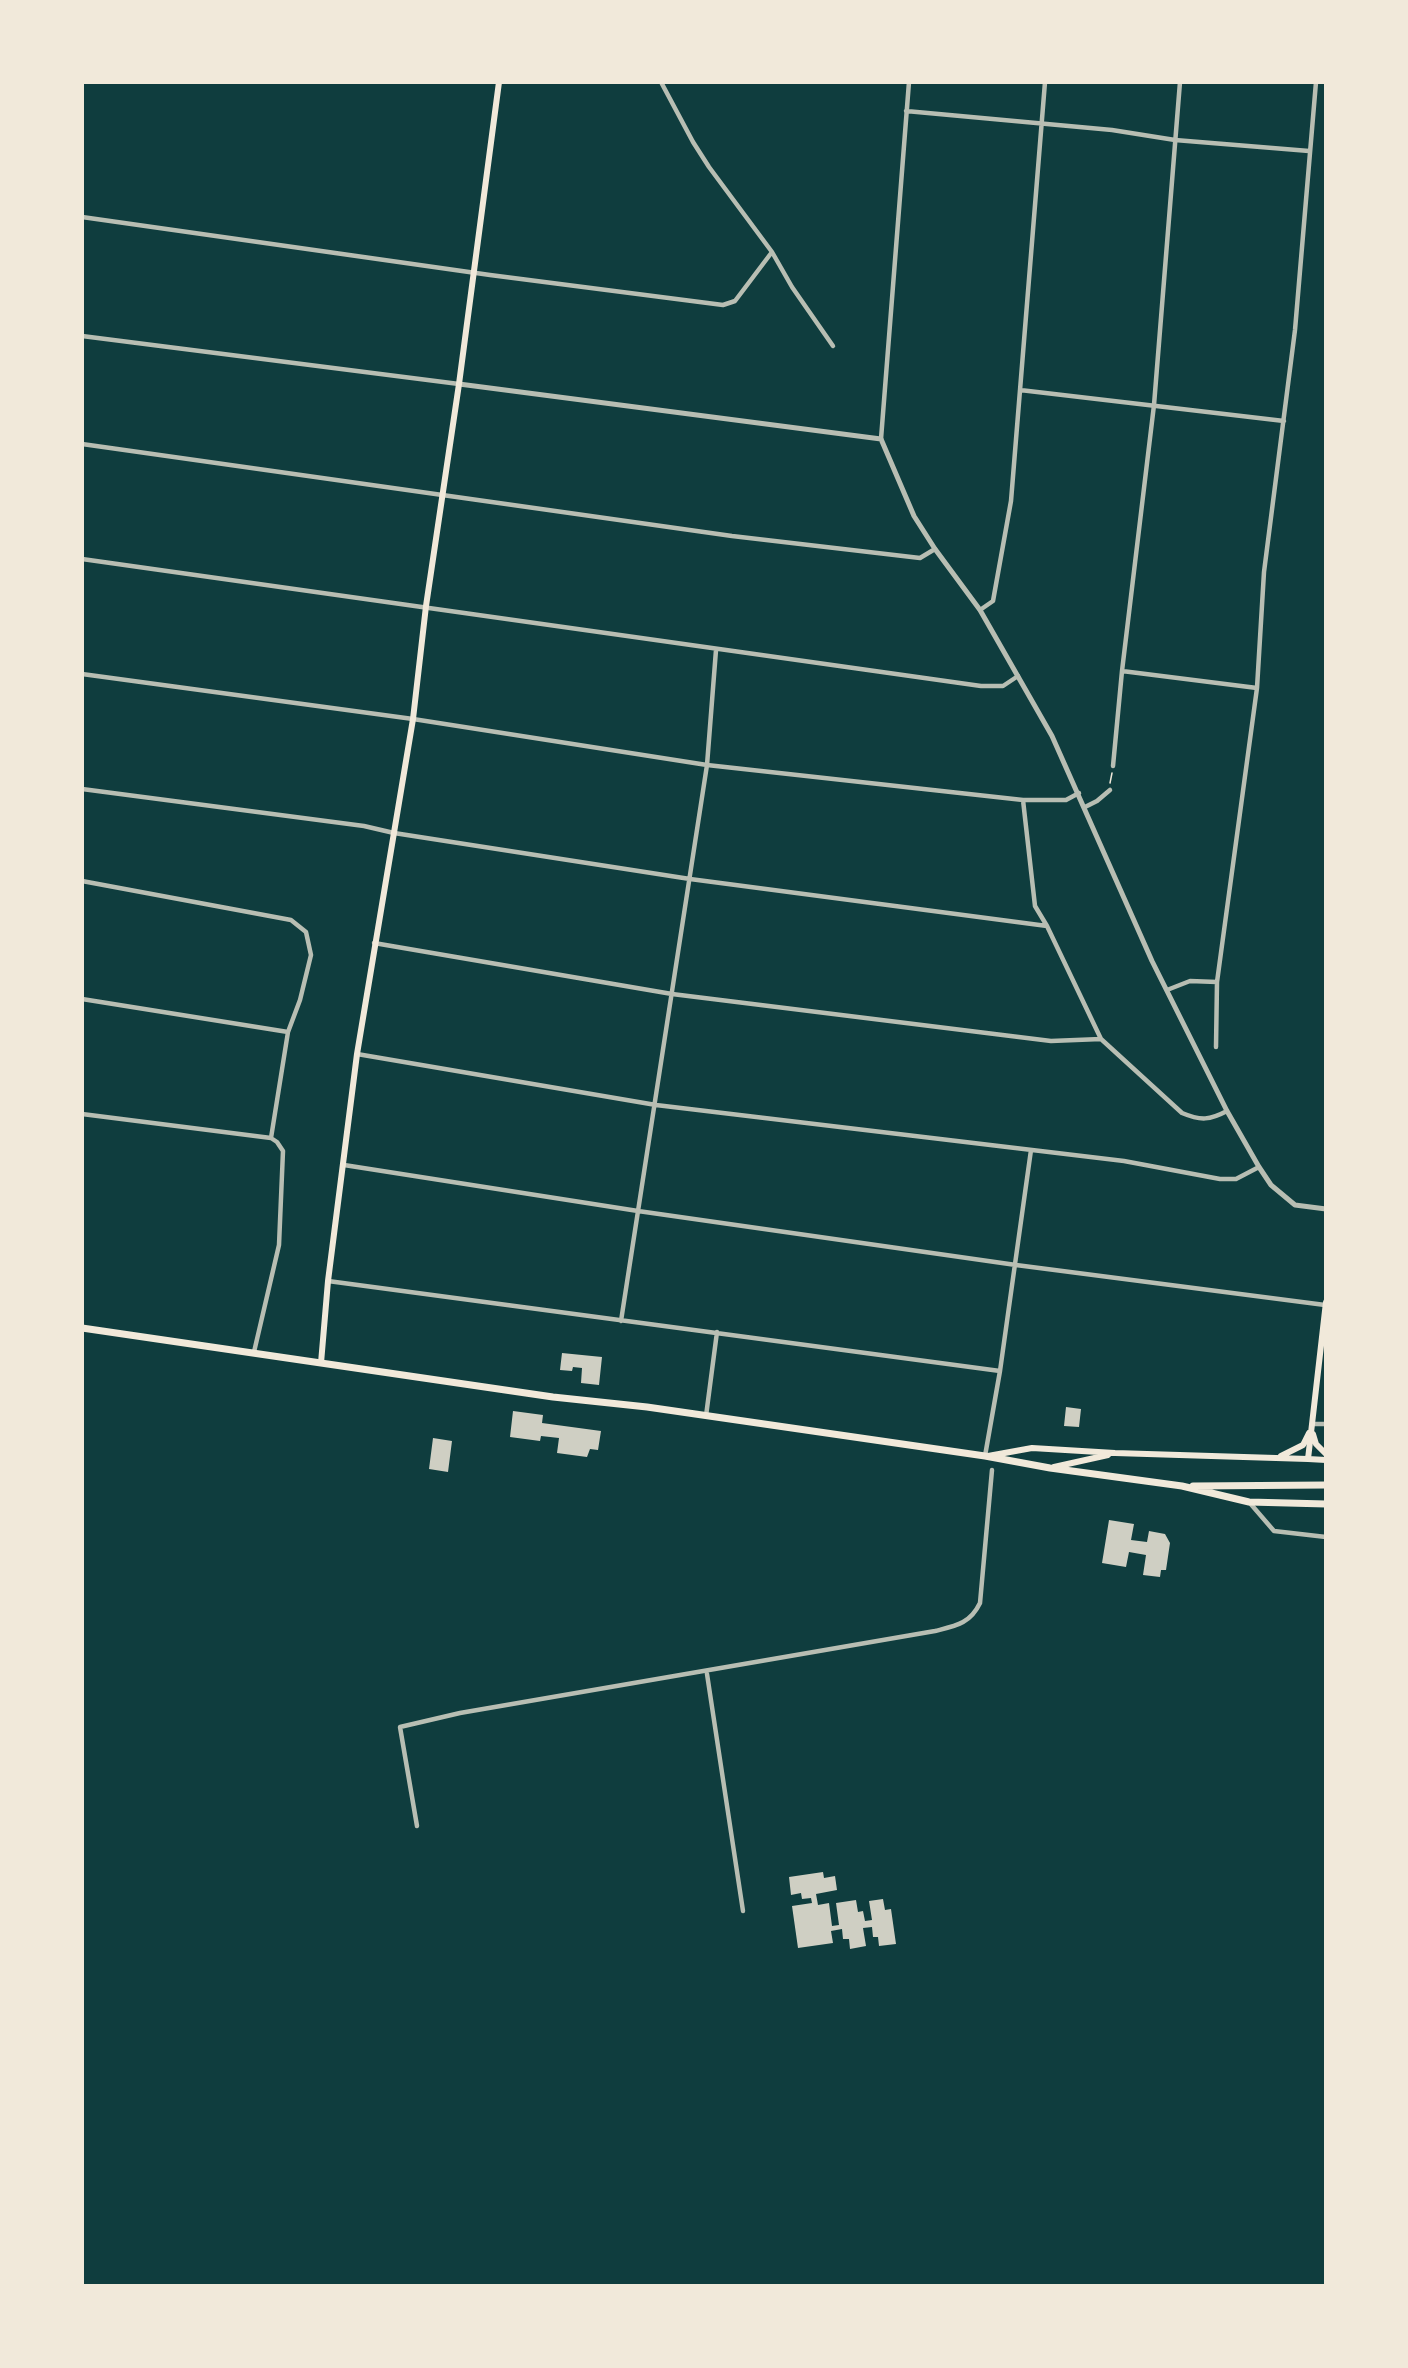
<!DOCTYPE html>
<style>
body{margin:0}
#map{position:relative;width:1408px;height:2368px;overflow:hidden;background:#0f3d3e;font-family:Georgia,serif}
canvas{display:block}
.frame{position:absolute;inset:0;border:84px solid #f1e9da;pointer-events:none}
</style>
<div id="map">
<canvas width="1408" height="2368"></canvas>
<div class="frame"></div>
</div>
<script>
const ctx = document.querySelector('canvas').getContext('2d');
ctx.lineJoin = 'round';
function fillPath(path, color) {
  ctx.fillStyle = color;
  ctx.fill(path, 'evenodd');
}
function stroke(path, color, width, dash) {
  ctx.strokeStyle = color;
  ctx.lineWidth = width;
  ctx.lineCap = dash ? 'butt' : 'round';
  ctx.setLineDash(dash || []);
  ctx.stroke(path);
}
const building = new Path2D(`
 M562,1353L602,1357L599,1385L581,1383L582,1368L573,1367L572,1371L560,1370Z
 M1066,1407L1081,1409L1079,1427L1064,1426Z
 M513,1411L543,1415L542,1423L601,1431L598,1450L590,1449L587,1457L557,1453L559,1438L541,1436L540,1441L510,1437Z
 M433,1438L452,1441L448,1472L429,1469Z
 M1109,1520L1134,1524L1131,1540L1147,1542L1149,1531L1165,1534L1170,1543L1166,1570H1161L1160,1577L1143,1575L1146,1555L1129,1552L1126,1567L1102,1563Z
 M823,1872L824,1878L835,1876L837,1890L816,1894L818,1905L829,1903L832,1926L839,1925L836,1903L856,1900L858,1912L863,1911L865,1921L872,1920L869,1901L883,1899L885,1910L891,1909L896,1944L879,1946L878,1937H873L872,1927L863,1928L866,1946L850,1949L849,1939H843L842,1929L831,1931L833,1943L798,1948L792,1906L812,1903L811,1898L802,1899L801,1893L791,1895L789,1877Z`);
const path = new Path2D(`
 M1110,783L1112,773`);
const minor = new Path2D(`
 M661,82L693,142L709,167L772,252L792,287L833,346
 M906,111L1112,130L1175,140L1309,151
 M82,217L490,275L723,305L735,301L772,252
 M82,336L459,384
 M1020,390L1284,421
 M881,439L909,82
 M82,444L732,536L920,558L935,549
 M82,559L981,686H1003L1018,676
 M980,610L993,601L1011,501L1045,82
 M1122,671L1257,688
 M82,674L413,719L707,765L1023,800H1066L1079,793
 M1113,766L1122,671L1154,405L1180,82
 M82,789L364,826L394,833L690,879L1047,926
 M1023,800L1035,906L1047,926L1101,1039L1182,1113C1201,1121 1210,1120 1227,1111
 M1085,807L1097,801L1110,790
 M82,881L291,920L306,932L311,955L300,1000L288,1032L271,1138
 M374,943L672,994L1051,1041L1101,1039
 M1167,990L1190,981L1217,982
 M82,999L288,1032
 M1216,1047L1217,982L1257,688L1264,572L1295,330L1316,82
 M357,1054L656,1105L1124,1161L1220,1179H1236L1259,1167
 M82,1114L271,1138L277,1142L283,1151L279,1245L254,1352
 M344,1165L638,1211L1016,1265L1325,1305
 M328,1281L1000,1371
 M621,1321L707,765L716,650
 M706,1416L717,1332
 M1312,1424H1326
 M985,1456L1000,1371L1031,1150
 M1249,1502L1274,1531L1326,1537
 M707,1674L743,1911
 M417,1826L400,1727L460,1713L935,1631C955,1626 970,1624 980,1603L992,1470`);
const tertiary = new Path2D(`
 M459,384L881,439L914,516L935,549L980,610L1052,736L1152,961L1227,1111L1259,1167L1271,1185L1295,1205L1326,1209`);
const secondary = new Path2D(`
 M321,1363L328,1281L357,1054L413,719L426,606L459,384L499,82
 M1313,1434L1316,1444L1326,1454
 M988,1456L1032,1448L1115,1453L1308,1459L1326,1302
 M1281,1456L1303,1445L1309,1433
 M1308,1459L1326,1460
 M1054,1467L1108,1455`);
const primary = new Path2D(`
 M82,1328L553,1397L647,1407L985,1456L1050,1468L1182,1486L1249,1502L1326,1504
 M1193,1486L1326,1485`);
fillPath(building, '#cfcfc3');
stroke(path, '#f1e9da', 1.5);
stroke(minor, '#b8beb3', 4.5);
stroke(tertiary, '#b8beb3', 5);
stroke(secondary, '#f1e9da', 6);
stroke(primary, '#f1e9da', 7);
</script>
